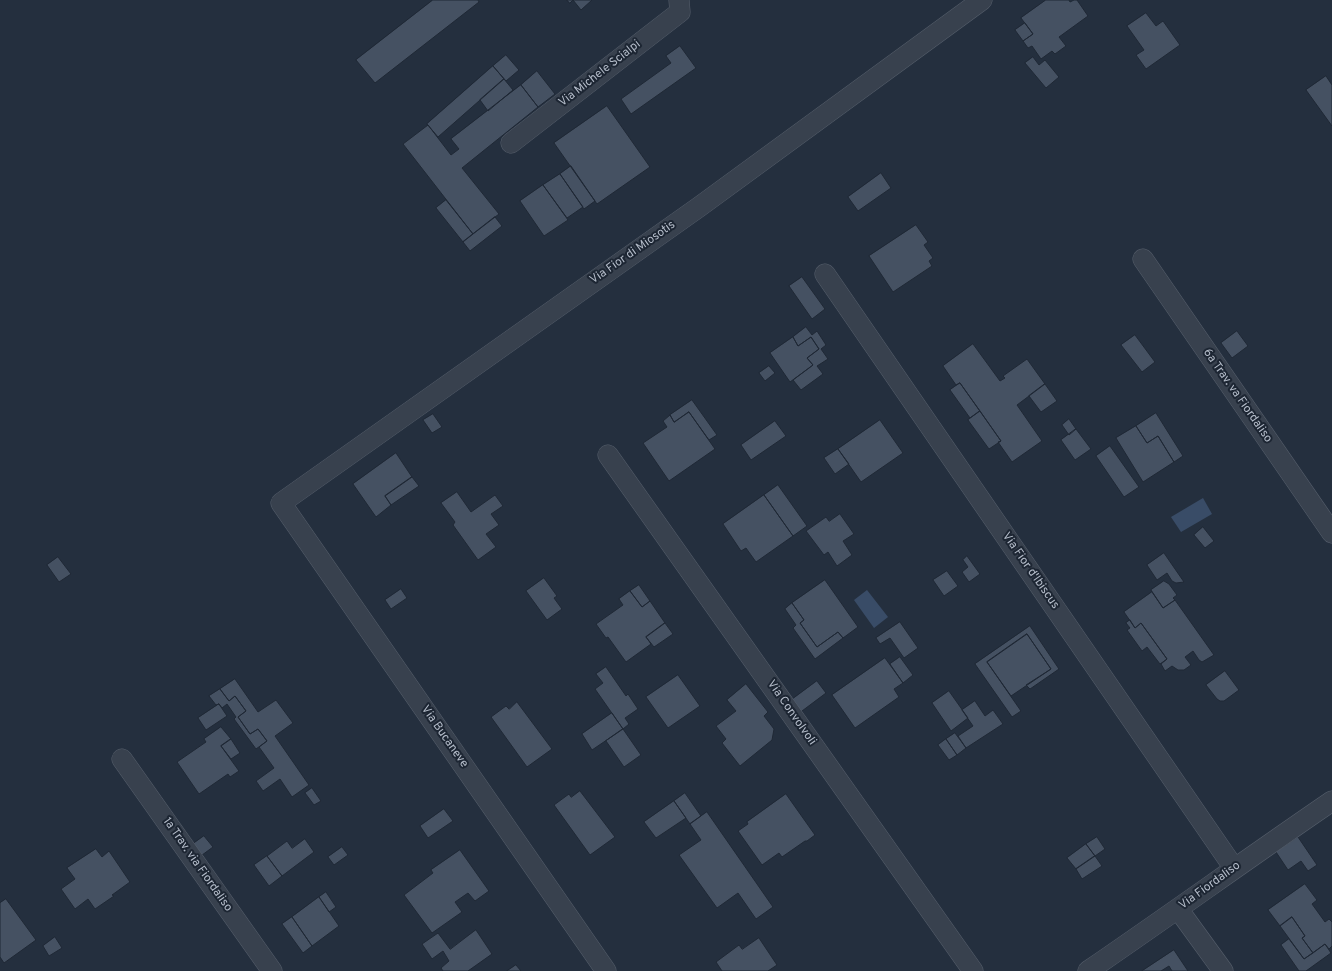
<!DOCTYPE html>
<style>
body{margin:0}
canvas{display:block;background:#242f3e}
</style>
<canvas width="1332" height="971"></canvas>
<script>
const ctx = document.querySelector('canvas').getContext('2d');
ctx.lineJoin = 'round';
function fillPath(path, color) {
  ctx.fillStyle = color;
  ctx.fill(path, 'evenodd');
}
function stroke(path, color, width, dash) {
  ctx.strokeStyle = color;
  ctx.lineWidth = width;
  ctx.lineCap = dash ? 'butt' : 'round';
  ctx.setLineDash(dash || []);
  ctx.stroke(path);
}
function label(font, color, halo, rows, align = 'center') {
  ctx.font = font + ' Overpass,sans-serif';
  ctx.lineWidth = 4;
  ctx.setLineDash([]);
  ctx.textBaseline = 'middle';
  ctx.strokeStyle = halo;
  ctx.fillStyle = color;
  for (const [text, x, y, turn = 0] of rows) {
    ctx.save();
    ctx.translate(x, y);
    ctx.rotate((+turn || 0) * Math.PI / 180);
    ctx.textAlign = isNaN(turn) ? turn : align;
    if (halo) ctx.strokeText(text, 0, 0);
    ctx.fillText(text, 0, 0);
    ctx.restore();
  }
}
const water = new Path2D(`
 M1203,498L1212,514L1181,532L1171,517Z
 M867,590L888,617L874,628L854,600Z`);
const building = new Path2D(`
 M433,0H478L479,2L375,83L356,60Z
 M567,0H592L581,10L573,0L570,3Z
 M1046,0H1069L1070,2L1074,0H1077L1088,16L1059,37L1066,46L1055,54L1052,51L1041,59L1032,46L1028,48L1023,41L1033,34L1021,18Z
 M1146,13L1156,26L1163,21L1180,45L1146,69L1136,55L1144,50L1127,26Z
 M1025,23L1033,34L1023,41L1015,30Z
 M680,46L696,68L631,114L621,99L671,63L666,56Z
 M506,55L519,70L506,81L493,66Z
 M1033,57L1039,65L1045,60L1059,77L1046,88L1025,63Z
 M493,66L504,79L438,137L427,124Z
 M537,71L555,94L538,107L521,85Z
 M1326,76L1332,85V126L1306,90Z
 M504,79L513,90L488,111L480,100Z
 M521,85L538,107L462,168L499,214L473,234L403,144L428,125L451,155L459,149L451,139Z
 M607,106L650,167L597,204L554,143Z
 M571,166L595,201L584,209L560,174Z
 M881,173L891,188L858,211L848,197Z
 M560,174L583,207L567,218L543,185Z
 M543,185L568,220L544,236L520,201Z
 M446,200L473,234L463,242L436,208Z
 M495,217L502,226L470,251L463,242Z
 M916,225L928,242L924,245L933,258L929,261L932,266L893,292L869,256Z
 M802,277L825,309L812,319L789,286Z
 M806,327L812,335L817,331L826,345L821,349L828,359L817,366L823,374L801,390L793,380L813,365L807,358L819,349L811,337L798,346L793,337Z
 M1237,331L1248,346L1232,358L1221,343Z
 M1135,335L1155,362L1142,372L1121,345Z
 M793,337L798,346L811,337L819,349L807,358L813,365L790,382L770,353Z
 M973,344L1000,381L1005,378L1003,376L1027,359L1045,384L1017,405L1042,441L1012,462L998,442L1001,441L960,383L956,385L943,366Z
 M769,366L775,373L765,381L759,373Z
 M960,383L980,411L970,418L950,390Z
 M1045,384L1057,401L1041,412L1029,396Z
 M692,400L717,435L709,440L689,412L674,422L670,415Z
 M980,411L1001,441L989,449L968,420Z
 M689,412L715,449L669,481L643,443L667,427L663,421L670,415L674,422Z
 M1156,413L1183,456L1174,462L1158,436L1147,443L1136,426Z
 M433,414L442,427L432,433L423,420Z
 M1069,419L1076,429L1069,435L1062,425Z
 M880,420L903,453L861,482L838,449Z
 M775,421L786,436L751,460L741,445Z
 M1136,426L1147,443L1158,436L1174,462L1143,482L1116,438Z
 M1076,429L1091,449L1075,460L1061,440Z
 M1110,446L1139,487L1124,497L1096,456Z
 M838,449L849,464L835,474L824,458Z
 M396,453L412,477L385,496L391,505L376,517L353,484Z
 M412,477L419,486L391,505L385,496Z
 M778,485L807,526L793,536L764,495Z
 M457,492L471,512L495,495L503,506L491,514L499,525L486,534L496,547L478,560L453,525L455,522L441,503Z
 M764,495L793,536L756,562L746,548L741,551L723,524Z
 M840,514L854,534L843,541L852,555L837,566L828,552L824,555L806,531L826,517L829,521Z
 M1203,527L1214,541L1205,548L1194,535Z
 M1164,553L1184,582L1176,583L1172,581L1167,573L1157,580L1147,565Z
 M967,556L980,574L969,582L962,572L968,567L963,560Z
 M58,557L71,574L59,582L47,565Z
 M947,571L958,586L944,596L933,580Z
 M544,578L557,596L554,598L562,609L547,620L526,591Z
 M825,580L858,627L843,638L838,632L817,647L800,623L804,620L792,603Z
 M1164,581L1169,584L1177,595L1173,598L1175,600L1163,608L1151,590Z
 M639,585L650,601L642,607L630,591Z
 M401,589L407,598L391,609L385,600Z
 M630,591L642,607L650,601L665,623L646,637L651,644L626,662L608,637L606,638L596,624L623,605L619,599Z
 M1152,592L1163,608L1175,600L1214,655L1202,662L1199,660L1193,651L1185,657L1191,665L1184,670H1178L1172,666L1165,671L1161,664L1167,659L1141,623L1135,628L1124,612Z
 M792,603L804,620L800,623L817,647L838,632L843,638L815,659L793,628L796,625L785,609Z
 M1130,620L1135,628L1141,623L1167,659L1160,664L1147,647L1142,651L1127,630L1130,628L1126,623Z
 M900,622L918,648L904,658L890,638L880,644L876,638Z
 M665,623L673,634L654,647L646,637Z
 M1030,626L1059,669L1030,689L1026,685L1051,669L1027,634L987,662L1021,711L1012,717L975,664Z
 M1027,634L1051,669L1011,696L987,662Z
 M900,657L913,675L903,683L890,664Z
 M885,658L903,683L894,689L899,697L855,728L832,695Z
 M606,667L626,696L628,694L638,709L625,718L629,724L623,729L595,689L603,683L596,674Z
 M1225,671L1239,690L1224,701H1220L1217,699L1206,685Z
 M678,675L700,706L668,728L646,697Z
 M235,679L258,712L276,700L293,723L275,736L309,785L292,797L280,779L263,791L256,781L274,768L259,747L267,741L258,729L250,734L238,717L246,711L235,696L229,701L220,689Z
 M817,681L826,693L798,714L790,701Z
 M746,684L768,712L764,716L774,729L772,740L740,766L722,743L726,739L716,726L736,711L727,700Z
 M220,689L229,701L235,696L246,711L238,717L250,734L258,729L267,741L256,749L234,719L236,717L227,704L222,708L219,704L216,705L209,696Z
 M949,691L968,718L951,731L932,703Z
 M975,701L985,716L993,710L1003,724L966,748L958,736L973,726L962,710Z
 M517,702L552,749L527,767L491,717L506,706L509,709Z
 M219,704L227,716L206,730L198,718Z
 M612,713L623,729L592,750L582,734Z
 M221,727L231,739L221,746L239,771L230,777L228,774L199,794L177,762L206,742L204,739Z
 M623,729L641,755L624,767L606,741Z
 M955,733L966,748L957,755L946,739Z
 M231,739L240,753L231,759L221,746Z
 M946,739L957,755L949,760L938,745Z
 M312,788L321,801L314,805L305,793Z
 M580,791L615,837L590,855L554,805L569,794L571,797Z
 M685,793L701,816L690,824L674,801Z
 M786,794L815,835L807,841H805L782,857L779,853L762,865L738,831L748,824L747,822Z
 M674,801L686,818L656,838L644,822Z
 M444,809L453,821L428,838L420,826Z
 M707,812L773,907L756,919L738,893L717,908L679,855L701,840L690,824Z
 M204,836L213,847L198,858L190,846Z
 M1097,837L1105,849L1095,856L1086,844Z
 M1298,837L1317,865L1308,871L1301,861L1288,870L1276,852Z
 M305,839L314,852L282,876L267,856L287,841L292,848Z
 M1086,844L1095,856L1076,869L1067,858Z
 M342,847L348,855L334,865L328,857Z
 M96,849L102,857L109,851L130,882L112,895L114,896L95,909L88,899L75,909L61,889L75,879L67,868Z
 M460,850L489,891L475,901L468,893L455,902L462,912L432,933L404,895L433,873L431,870Z
 M267,856L282,876L269,886L254,865Z
 M1095,856L1102,866L1082,879L1076,869Z
 M1305,884L1317,900L1312,904L1325,922L1329,919L1332,922V946L1329,949L1325,944L1313,953L1302,938L1305,936L1292,917L1280,926L1268,910Z
 M326,892L336,907L329,912L319,897Z
 M319,897L339,926L312,946L292,917Z
 M6,899L36,940L4,963L0,957V903Z
 M292,917L312,946L303,953L282,924Z
 M1292,917L1305,936L1302,938L1313,953L1304,959L1280,926Z
 M476,930L492,954L468,971H443L441,968L449,961L443,951L432,959L422,944L438,933L450,949Z
 M55,937L62,948L49,956L43,946Z
 M759,938L777,965L768,971H722L716,962L739,945L742,949Z
 M1289,939L1304,959L1325,944L1331,953L1306,971H1299L1281,945Z
 M1174,950L1188,971H1172L1169,966L1161,971H1142Z
 M516,965L521,971H507Z`);
const minor = new Path2D(`
 M511,143L680,12L679,0
 M1143,259L1332,533
 M825,274L1234,868
 M608,455L973,971
 M122,759L272,971
 M1178,909L1223,971
 M606,971L281,503L699,207L982,0
 M1088,971C1170,915 1250,857 1332,801`);
const streetNames = [
 ["Via Michele Scialpi",600,74,-38],
 ["Via Fior di Miosotis",633,253,-35],
 ["6a Trav. va Fiordaliso",1237,396,55],
 ["Via Fior d'Ibiscus",1030,571,55],
 ["Via Convolvoli",791,713,55],
 ["Via Bucaneve",444,737,55],
 ["1a Trav. via Fiordaliso",197,865,55],
 ["Via Fiordaliso",1210,886,-36]
];
fillPath(water, '#394c67');
fillPath(building, '#455162');
stroke(building, '#1f2835', 1);
stroke(minor, '#565f6c', 21);
stroke(minor, '#38414e', 20);
label('12px', '#b4bcc9', '#1d2633', streetNames);
</script>
